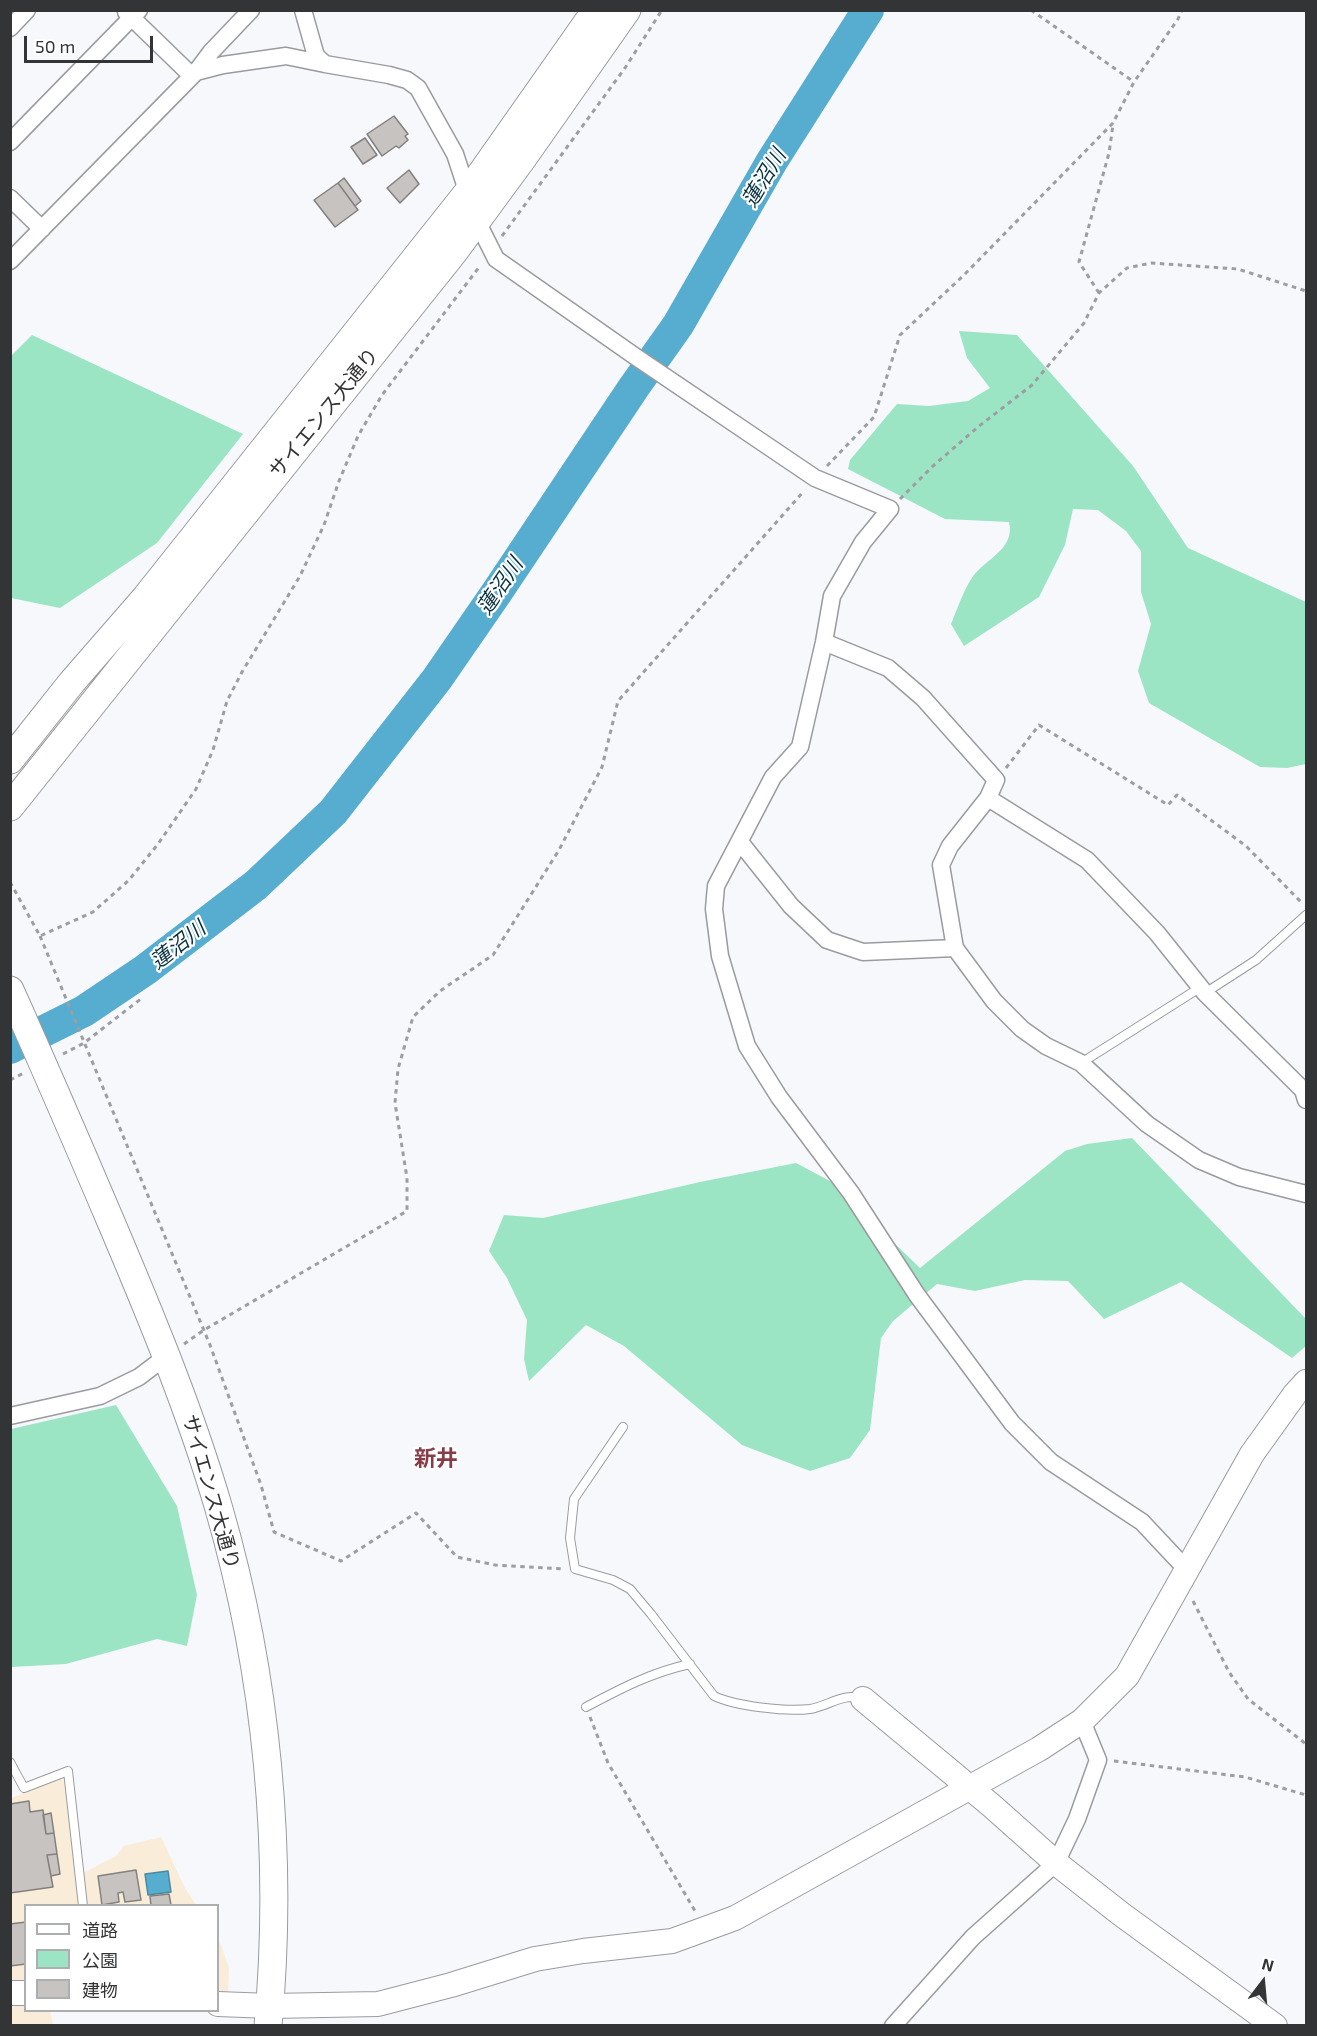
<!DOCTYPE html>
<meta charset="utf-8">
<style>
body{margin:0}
#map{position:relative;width:1317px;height:2036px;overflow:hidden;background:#f6f8fc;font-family:"Exo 2","Noto Sans JP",sans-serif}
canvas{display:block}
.frame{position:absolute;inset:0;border:12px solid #333436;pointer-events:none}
.legend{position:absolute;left:24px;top:1904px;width:195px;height:108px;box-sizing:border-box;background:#fff;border:2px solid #adaeaf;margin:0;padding:8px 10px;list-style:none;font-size:18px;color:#333436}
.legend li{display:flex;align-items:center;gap:12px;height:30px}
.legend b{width:30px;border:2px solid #adaeaf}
.north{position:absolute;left:1233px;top:1952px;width:60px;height:60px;-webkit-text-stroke:4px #fff;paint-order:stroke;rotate:16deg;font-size:16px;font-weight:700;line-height:24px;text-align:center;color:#333436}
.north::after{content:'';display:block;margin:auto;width:21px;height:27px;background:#333436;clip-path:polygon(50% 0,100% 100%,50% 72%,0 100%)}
.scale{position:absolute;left:24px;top:36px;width:129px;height:27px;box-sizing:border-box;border:3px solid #333436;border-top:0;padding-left:8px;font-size:18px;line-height:21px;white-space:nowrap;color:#333436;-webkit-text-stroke:4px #fff;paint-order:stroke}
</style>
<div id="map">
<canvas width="1317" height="2036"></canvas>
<div class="frame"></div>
<ul class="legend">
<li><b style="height:8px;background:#fff"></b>道路</li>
<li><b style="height:16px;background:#9ce5c4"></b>公園</li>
<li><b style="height:16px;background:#c6c3c0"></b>建物</li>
</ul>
<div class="north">N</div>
<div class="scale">50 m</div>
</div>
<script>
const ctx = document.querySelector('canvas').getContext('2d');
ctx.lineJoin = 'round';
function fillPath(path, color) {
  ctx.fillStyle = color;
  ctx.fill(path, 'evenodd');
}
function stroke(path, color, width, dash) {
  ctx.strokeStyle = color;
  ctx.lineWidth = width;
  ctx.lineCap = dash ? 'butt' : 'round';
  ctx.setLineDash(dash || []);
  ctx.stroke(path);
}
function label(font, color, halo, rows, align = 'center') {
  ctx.font = font + ' "Exo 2","Noto Sans JP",sans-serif';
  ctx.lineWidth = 4.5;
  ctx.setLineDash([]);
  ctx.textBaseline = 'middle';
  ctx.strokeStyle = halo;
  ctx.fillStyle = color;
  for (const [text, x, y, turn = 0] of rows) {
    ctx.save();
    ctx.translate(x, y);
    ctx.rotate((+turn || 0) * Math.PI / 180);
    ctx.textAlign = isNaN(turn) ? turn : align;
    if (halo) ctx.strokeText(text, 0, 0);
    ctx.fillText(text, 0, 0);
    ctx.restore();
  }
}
const education = new Path2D(`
 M61,1779L67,1784L76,1873L85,1872L116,1856L124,1846L161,1837L185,1888L196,1905L26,1906V2010L50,2011L53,2025L11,2026V1798Z
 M218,1938L229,1967L228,1992L218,1991Z`);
const green = new Path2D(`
 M959,331L1017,335L1133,466L1188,548L1306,602V764L1287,768L1260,767L1149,703L1138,671L1151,624L1141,592V551L1126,531L1098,510L1073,509L1065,545L1039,597L964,646L951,624C957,610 962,594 970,581C981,560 1016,551 1009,522L945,519L848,469L850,460L897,404L929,406L968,401L990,388L967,358Z
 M32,335L243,434L157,543L60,608L11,598V356Z
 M1132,1138L1306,1319V1346L1292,1358L1181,1282L1104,1319L1068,1281L1025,1280L975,1291L937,1284L893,1321L881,1338L870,1430L850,1458L810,1471L742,1445L624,1346L586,1325L529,1381L524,1359L527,1320L507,1278L489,1251L504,1215L543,1218L700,1182L796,1163L830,1181L920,1268L1065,1151L1087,1144Z
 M116,1405L177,1506L197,1595L187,1646L157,1639L66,1664L11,1667V1429Z`);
const water = new Path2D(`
 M168,1871L171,1892L148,1895L145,1874Z`);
const river = new Path2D(`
 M10,1048L84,1011L145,970L256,885L333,812L437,679L497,592L634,387L678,325L772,161L868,10`);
const building = new Path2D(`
 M394,116L408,134L405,136L408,140L399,148L396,146L382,156L367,134Z
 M365,138L377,155L363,164L351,147Z
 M409,170L419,184L400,203L387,188Z
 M344,178L361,201L355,206L338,183Z
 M338,183L358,210L335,227L314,200Z
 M29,1801L30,1812L43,1810L46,1834L54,1833L57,1854L47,1855L53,1887L10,1893V1804Z
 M51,1813L54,1833L46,1834L43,1815Z
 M57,1854L60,1874L51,1876L47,1855Z
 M136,1870L141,1900L125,1902L123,1892L118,1893L119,1902L102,1905L98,1876Z
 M169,1894L171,1905L151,1906L150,1896Z
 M26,1922V1964L10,1966V1924Z`);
const path = new Path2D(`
 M1031,10L1134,82
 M502,236L625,68L662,10
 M1099,293L1079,262L1109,153L1113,125
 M827,466L874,417L900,335L964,275L1113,123L1134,82L1178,19L1182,10
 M900,499L933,466L978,427L1032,385L1084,323L1099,293L1127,268L1151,263L1238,269L1306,291
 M1006,768L1039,725L1168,805L1177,795L1246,846L1303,904
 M10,882L40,936L93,912L129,880L158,844L196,789L213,750L227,701L242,672L300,576L324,525L339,481L358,436L382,395L480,266
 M40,936L210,1345L261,1485L274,1532L341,1561L416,1513L457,1557L495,1565L564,1569
 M63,1054L84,1043L142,998
 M10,1080L24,1073
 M184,1344L204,1330L407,1211V1178L395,1103L398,1069L413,1017L440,991L493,955L559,850L602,767L618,701L804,491
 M1193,1601L1229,1672L1248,1699L1306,1744
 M590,1717L608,1763L695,1911
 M1114,1761L1245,1777L1306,1795`);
const lane = new Path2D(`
 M1205,993L1256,960L1306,915
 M1081,1063L1201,987
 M623,1427L574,1499L570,1538L575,1569L613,1580L630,1589L651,1614L714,1696C735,1706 786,1712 810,1709C829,1706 843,1692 863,1699
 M586,1707C620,1689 652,1672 690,1664
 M10,1762L24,1788L68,1771L83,1906`);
const street = new Path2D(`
 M303,10L316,56L325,64L389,75L407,80L418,88L455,154L477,221L496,259L636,357L815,478L890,509L863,542L832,596L824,642L800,747L773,777L716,886L714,909L720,956L747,1046L779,1097L851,1193L917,1295L1012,1423L1051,1462L1142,1522L1187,1570
 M126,12L192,76
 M10,28L27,10
 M196,72L211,52L251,10
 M10,142L139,10
 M10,198L42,229
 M10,261L196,72L223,65L286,56L325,64
 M824,642L888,668L923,698L996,780L988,798L950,846L941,865L955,948
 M988,798L1087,860L1157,933L1205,993L1303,1090L1306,1100
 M740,842L791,906L827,940L863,952L955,948L994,1001L1022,1029L1046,1046L1081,1063L1147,1124L1199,1160L1239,1177L1306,1194
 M10,1416L100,1396L139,1377L168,1355
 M893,2026L973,1937L1056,1863L1077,1819L1098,1760L1082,1721`);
const secondary = new Path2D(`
 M863,1699L992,1806L1056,1863L1121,1914L1275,2026
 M10,1993H26
 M218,2004L270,2006L378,2004L451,1985L535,1959L583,1951L672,1941L735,1918L1039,1749L1082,1721L1127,1676L1252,1454L1295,1394L1306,1382`);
const primary = new Path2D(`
 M10,760L72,682L146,597L468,192L596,10
 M10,807L454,252L523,158L627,10
 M10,990C46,1070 80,1149 114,1229C153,1321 191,1413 219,1509C267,1675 284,1853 268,2026`);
const streetNames = [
 ["サイエンス大通り",324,413,-51],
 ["サイエンス大通り",211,1492,74]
];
const waterNames = [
 ["蓮沼川",764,178,-59],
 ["蓮沼川",500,586,-56],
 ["蓮沼川",178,945,-38]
];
const quarterNames = [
 ["新井",436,1459]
];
fillPath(education, '#f9ecd8');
fillPath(green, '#9ce5c4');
fillPath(water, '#57adcf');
stroke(water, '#4c89a1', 1.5);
stroke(river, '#57adcf', 32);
fillPath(building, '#c6c3c0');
stroke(building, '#83807e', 1.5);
stroke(lane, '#999b9f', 10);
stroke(street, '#999b9f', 19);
stroke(secondary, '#999b9f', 26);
stroke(primary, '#999b9f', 29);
stroke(path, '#9d9ea1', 3, [4.5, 4.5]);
stroke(lane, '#fff', 8);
stroke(street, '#fff', 16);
stroke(secondary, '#fff', 24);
stroke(primary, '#fff', 27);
label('20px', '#333436', '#fff', streetNames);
label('italic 21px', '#08313f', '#fff', waterNames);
label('bold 22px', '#863d47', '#fff', quarterNames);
</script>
